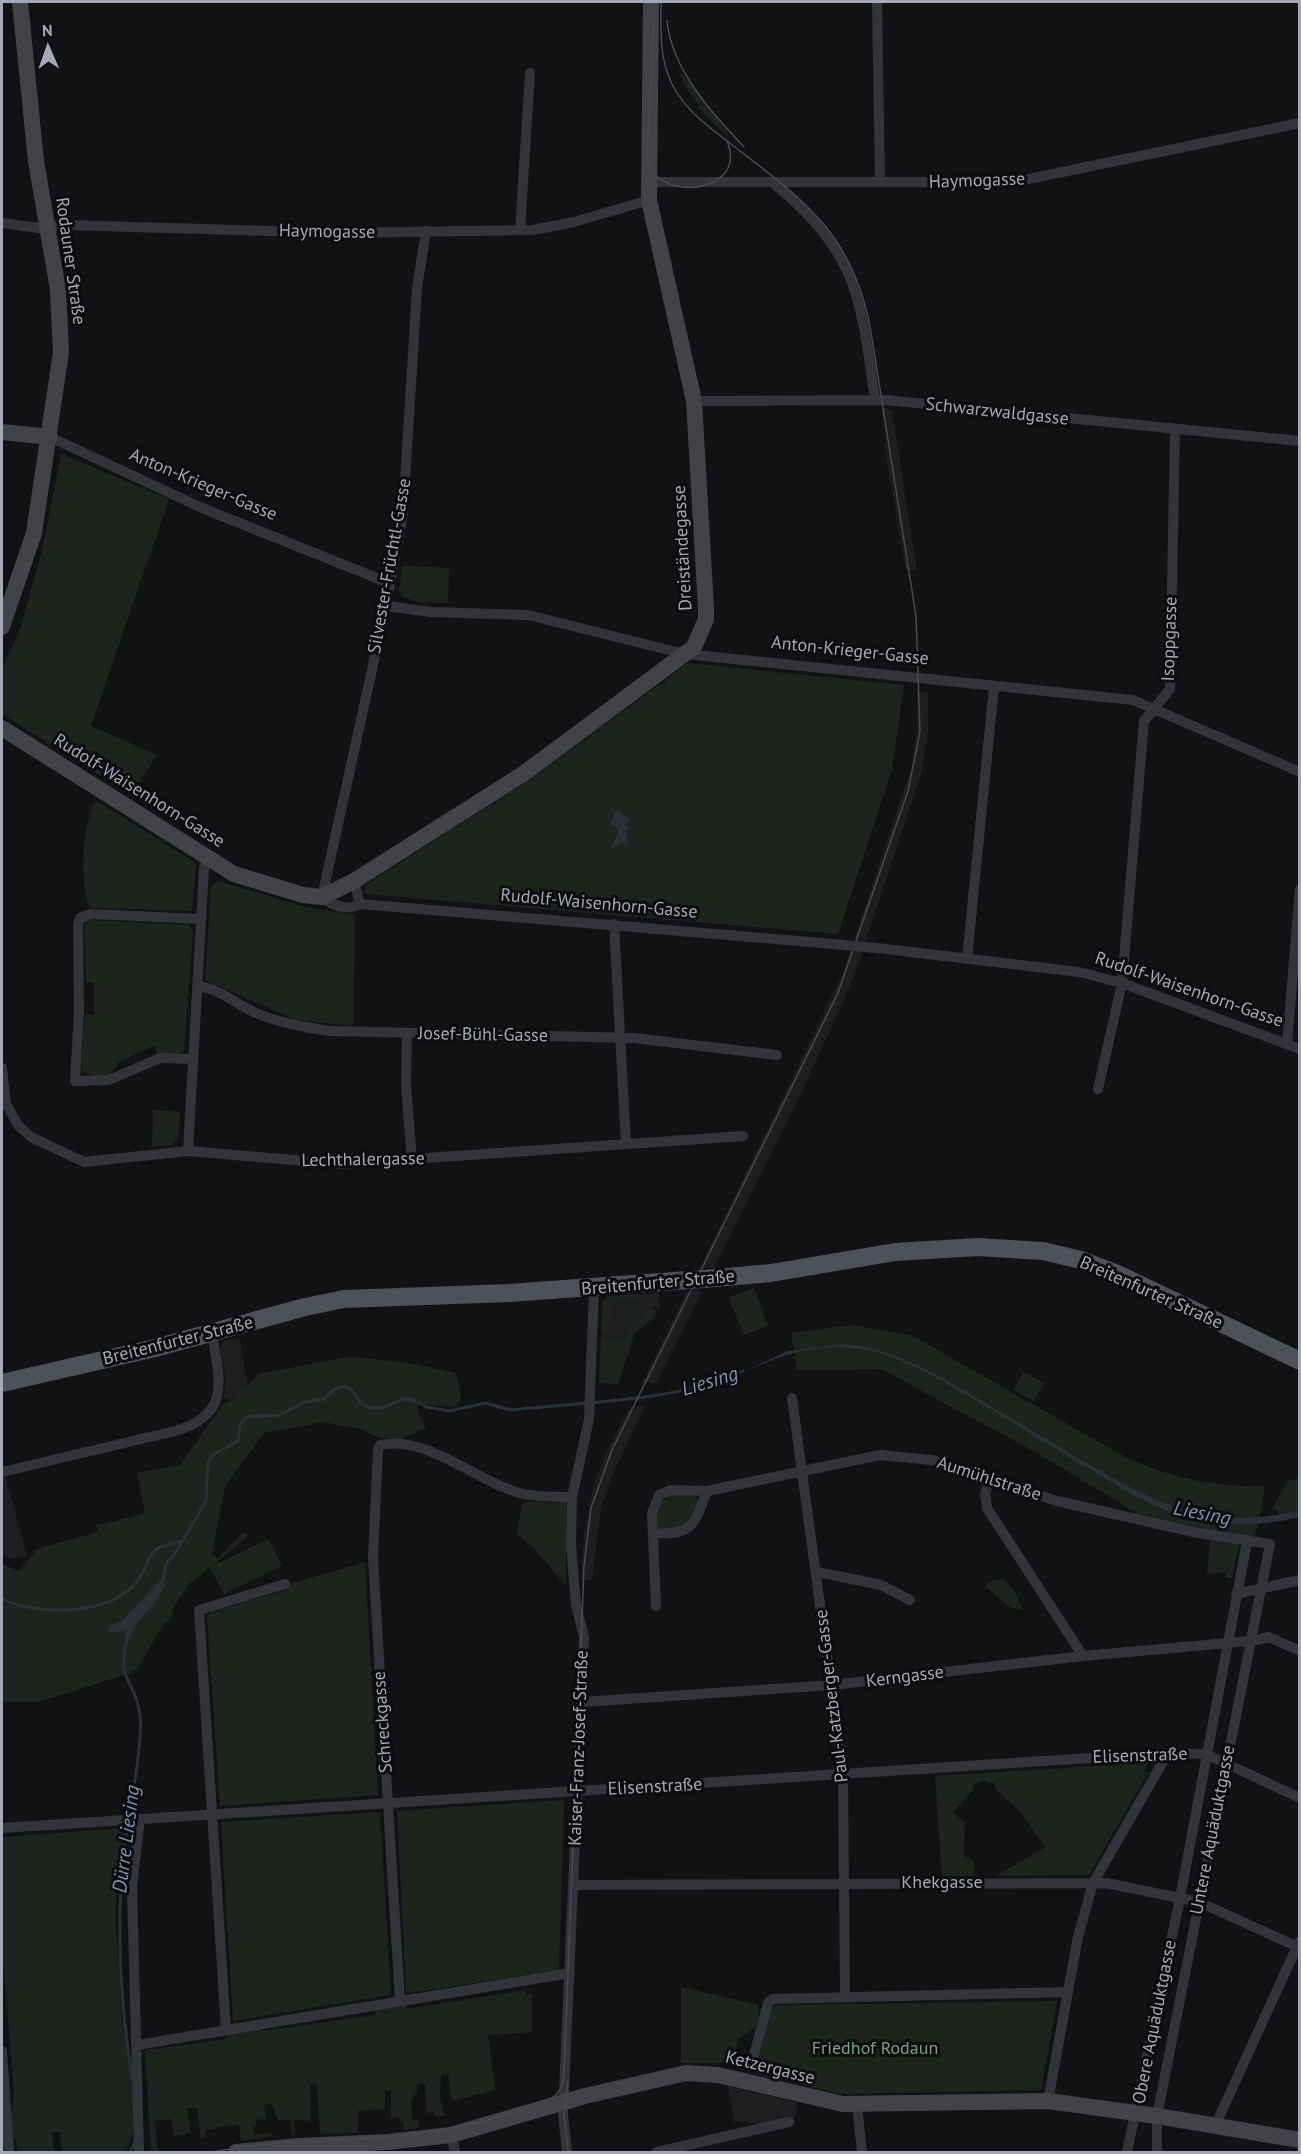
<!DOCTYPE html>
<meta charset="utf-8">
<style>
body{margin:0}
#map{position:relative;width:1301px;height:2154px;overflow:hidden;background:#121214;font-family:"PT Sans",sans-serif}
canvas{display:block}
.frame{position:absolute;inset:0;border:3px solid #a4a8b4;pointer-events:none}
.north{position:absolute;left:18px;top:18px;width:60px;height:60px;-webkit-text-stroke:4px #0d0d0f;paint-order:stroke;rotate:358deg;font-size:16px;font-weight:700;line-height:24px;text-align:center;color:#a4a8b4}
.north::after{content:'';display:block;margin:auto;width:21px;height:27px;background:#a4a8b4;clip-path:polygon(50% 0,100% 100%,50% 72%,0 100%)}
</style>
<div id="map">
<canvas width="1301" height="2154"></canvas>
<div class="frame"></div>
<div class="north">N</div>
</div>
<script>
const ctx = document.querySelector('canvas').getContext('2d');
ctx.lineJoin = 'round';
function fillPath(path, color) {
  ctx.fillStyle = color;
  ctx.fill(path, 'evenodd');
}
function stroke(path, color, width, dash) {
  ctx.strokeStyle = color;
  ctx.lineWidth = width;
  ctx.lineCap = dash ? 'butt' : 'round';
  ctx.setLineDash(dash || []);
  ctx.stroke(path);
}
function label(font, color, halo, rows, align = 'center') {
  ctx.font = font + ' "PT Sans",sans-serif';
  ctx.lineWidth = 6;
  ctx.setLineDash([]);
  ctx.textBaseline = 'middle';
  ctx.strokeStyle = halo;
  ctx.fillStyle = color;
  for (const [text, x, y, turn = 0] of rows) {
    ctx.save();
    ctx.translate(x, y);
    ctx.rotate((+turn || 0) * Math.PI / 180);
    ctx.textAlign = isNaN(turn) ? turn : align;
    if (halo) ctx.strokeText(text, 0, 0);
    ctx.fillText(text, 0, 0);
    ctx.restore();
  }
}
const built = new Path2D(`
 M881,407L892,410L917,570L906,571L884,443L886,442Z
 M917,692H928V733L922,771L854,977L803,1089L713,1269L709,1267L699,1270L843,973L911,769L917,731Z
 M695,1290L702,1291L656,1384L651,1382L641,1385L687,1291L692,1293Z
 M659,1293L660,1310L654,1306L653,1310L657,1313L654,1318L634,1334L618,1384L599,1383L603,1301L608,1296Z
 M239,1337L248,1386L230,1399L224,1398L226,1381L220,1348L224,1341Z
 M638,1406H645L615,1469L601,1507L592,1580L581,1579L584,1535L594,1484L607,1451L630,1407L635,1409Z
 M6,1477L27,1556L15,1559L2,1556V1478Z
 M728,2086L798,2103L794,2120L760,2125L743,2121L734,2122Z`);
const green = new Path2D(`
 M678,68L729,134L727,136L698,108L700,106L686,88Z
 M61,454L169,499L91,726L157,755L131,795L2,714V668L20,630L43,547Z
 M402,566L449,568L448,603L419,602L403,597L399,591Z
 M688,663L904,685L892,769L838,934L365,894V885L528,781L660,684L665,683V680Z
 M97,801L196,863L192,911L92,908L88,904C80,866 82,840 93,804Z
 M218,881L305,907L355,915L353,1026L296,1020L205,980L211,887Z
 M87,920L190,925L193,932L184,1051L176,1055H157L155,1045L118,1063L109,1077L91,1075L81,1071L85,1014L94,1015V984L86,982L84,925Z
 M153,1110L180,1112L178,1138L171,1145L152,1147Z
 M754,1288L768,1326L743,1335L729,1297Z
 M642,1294V1299L612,1301L613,1320L608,1326L609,1332H601L603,1301L608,1296Z
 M650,1304L657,1313L634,1334L618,1384L599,1383L601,1338L625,1340L635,1319L643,1318V1313L649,1312Z
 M851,1325L913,1336L1129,1459C1172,1478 1218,1488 1265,1486L1258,1525L1252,1542L1138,1514L1037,1453L881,1369L797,1370L791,1333Z
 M349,1357L404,1362L456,1373L461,1396L457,1407L417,1404L419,1414L426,1428L399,1440L378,1437L360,1429L323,1422L264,1433L225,1486L212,1554L218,1558L244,1531L248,1536L212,1566L269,1539L282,1566L224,1594L210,1568L189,1584L172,1610L174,1615L163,1625L138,1667L130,1673L39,1702H2V1564L19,1571L37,1549L98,1532L96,1525L145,1514L137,1473L180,1465L222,1406L255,1379L257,1374Z
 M1023,1372L1044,1383L1034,1401L1013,1390Z
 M1299,1478V1510L1280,1515L1273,1507L1288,1481Z
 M673,1494L696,1496L698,1501C689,1525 687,1529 660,1529L656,1524C657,1507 657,1501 673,1494Z
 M563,1499L566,1503V1586L531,1545L517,1534L522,1505L526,1501L558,1503Z
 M1210,1539L1239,1544L1232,1578H1226L1225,1572L1207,1574Z
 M365,1562L378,1795L220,1806L207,1617L211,1612L286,1590V1585Z
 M1004,1579L1016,1594L1023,1609L1011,1608L985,1586L992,1581Z
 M1148,1763L1144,1771L1148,1773L1089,1875L996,1876L1045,1847L1018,1809L995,1789V1783H988L985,1780L973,1785V1790L953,1812L965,1823L964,1856L974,1861V1876H942L935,1776Z
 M564,1800L559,1970L410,1993L406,1991L397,1811Z
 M380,1812L391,1995L233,2021L221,1822Z
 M125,1828C121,1864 112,1903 117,1939C120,1965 120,1990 122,2017C125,2055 145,2119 126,2152H62L60,2132H52L54,2152H17L16,2139H12L11,2117L14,2090L2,1945V1837Z
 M681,1987L758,2005V2026L738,2039L734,2060L748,2066L747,2070L726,2063H681Z
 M525,1990L527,1995L532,1994V2032L488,2035L495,2090L452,2101L448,2074L441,2075L440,2097L444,2116H435L434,2112L427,2113L425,2084H417V2092L411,2100L412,2120H418L419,2128L404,2130L403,2121H399V2117L391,2118V2091L385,2090V2109L358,2111V2133L320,2134L317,2083L310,2085L311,2121L294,2119L295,2134L292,2135L291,2120H278L272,2104L264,2105L266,2119L256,2120V2126L253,2127L254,2135L272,2133V2136L241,2141L239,2124L205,2130V2137L201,2139L197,2108H187L191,2133L174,2136L171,2119L155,2121L158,2152H151L145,2052L147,2050L227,2039V2033L261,2027L262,2031L375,2015V2008L406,2004L407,2009Z
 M1057,2001L1041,2090L840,2094L756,2074L770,2009L777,2005Z`);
const water = new Path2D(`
 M620,810L622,815L630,818L626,824L628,831L621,830L626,832L628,844L620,843L611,850L619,829L611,824L615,811Z
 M846,1344C895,1350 933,1372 975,1397C1008,1417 1041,1435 1073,1455C1152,1501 1206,1534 1299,1510V1517C1240,1532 1185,1524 1132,1494C1083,1466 1035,1436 987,1407C939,1380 894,1347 836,1347C801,1347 771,1360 740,1373L788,1351Z
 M165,1575C168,1600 135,1615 130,1638L125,1640L126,1632L123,1631L108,1633L110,1625L121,1622Z`);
const stream = new Path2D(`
 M163,1578L167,1562L175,1554L206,1501L208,1462L214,1454L238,1441L240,1424L246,1417L280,1415L305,1402L324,1399L335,1389L344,1386L351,1389L361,1404L371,1408L385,1407L402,1399H411L427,1407L449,1411L486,1403L511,1410C588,1401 671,1403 743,1371
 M2,1599C39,1616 107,1616 136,1583C155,1561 141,1547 180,1542
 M127,1639C116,1681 135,1679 140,1715C143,1735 133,1794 129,1817
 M128,1823C114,1908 119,1994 132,2079
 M130,2152L134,2143`);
const street = new Path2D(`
 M877,2L880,182
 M649,182H1014L1300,123
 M772,182C858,253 860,295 875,400
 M2,223L39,228L66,225L339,233L533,230L574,222L649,200
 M520,230L530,73
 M426,231L417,288L403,513L386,606L322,897C332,906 347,911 360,904L834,944
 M694,401L886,400L1300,441
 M50,437L202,508L389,583
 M386,606L431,612L528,615L685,654L1133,700L1300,772
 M354,881L360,904
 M614,924L626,1144
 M886,949L1079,972L1122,983L1300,1049
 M967,959L994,686
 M197,986C219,988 237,1005 256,1013C280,1023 304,1027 329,1031L634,1038L777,1055
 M407,1033L406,1085L412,1161
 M1287,1044L1300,889
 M193,1059L160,1058L109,1080L75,1081L79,1012L78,925L80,918L91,914L200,919
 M2,1068L6,1104L18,1125L31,1137L84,1162L188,1151L340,1164L743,1136
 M1098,1089L1122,983L1144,721L1170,689L1175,430
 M188,1151L204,868L208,858
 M792,1398L843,1775L845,1997
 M2,1472L175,1431C231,1415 220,1381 212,1334
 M991,1477L985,1493L987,1508L1083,1656
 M653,1533C693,1536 694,1525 707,1491
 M818,1572L881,1585L910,1600
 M1236,1594L1300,1580
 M656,1606L652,1513L659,1495L670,1490L707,1491L880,1455L932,1460L1057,1501L1198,1533L1270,1544L1157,2116V2152
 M582,1702L832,1685L1083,1656L1251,1641L1269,1637L1300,1651
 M2,1828L1168,1753L1206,1754L1300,1798
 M574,1885L1106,1883L1199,1902L1300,1948
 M400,2001L373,1558L378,1449L380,1445C426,1434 477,1482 520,1493C535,1498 556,1496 572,1497
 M226,2030L199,1610L285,1584
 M137,2045L570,1973
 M2,2051L9,2152
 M752,2063L768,2003L773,1999L1068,1992
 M1048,2101L1078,1937L1093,1883L1168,1753
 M857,2105L862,2152
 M1215,2126L1299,1942
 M451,2135L455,2152
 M139,2152L132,1886L140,1819
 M567,2152L563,2114L584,1637L576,1605L571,1546L572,1497L589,1419L594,1288
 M657,2152L789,2122
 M1127,2152L1180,1898L1247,1542`);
const secondary = new Path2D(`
 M2,432L50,437
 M2,627L34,533L61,352L58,290L36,161L20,2
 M2,728L234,874L303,895L322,897L354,881L523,774L694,647L706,619V608L694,401L649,200L651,2
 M236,2152L299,2146L388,2142L451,2135L585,2096L686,2073L718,2075L843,2104L1048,2101L1157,2116L1300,2140`);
const primary = new Path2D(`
 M2,1383L155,1348L305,1307L344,1299L509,1293L716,1278L771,1273L895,1252L978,1247L1043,1251L1081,1260L1122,1276L1300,1361`);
const tram = new Path2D(`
 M667,21C672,70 711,112 744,147
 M654,22L647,154C648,205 753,196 726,139
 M213,2152C270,2140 325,2142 382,2137C438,2133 490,2122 544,2103C558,2097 563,2088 564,2072L584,1566L591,1508L612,1450L838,993L908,791L920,732L916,616L871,332C854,234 805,201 731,144C708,126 684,110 671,82C659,56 661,30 661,2
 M568,2152L564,2115L568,2081`);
const streetBridge = new Path2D(`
 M834,944L886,949`);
const streetNames = [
 ["Haymogasse",977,181,-2],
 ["Haymogasse",327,232,1],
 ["Rodauner Straße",70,261,82],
 ["Schwarzwaldgasse",997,412,6],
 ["Anton-Krieger-Gasse",203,485,23],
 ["Dreiständegasse",683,548,-93],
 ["Silvester-Früchtl-Gasse",390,566,-80],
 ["Isoppgasse",1170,639,-88],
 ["Anton-Krieger-Gasse",850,651,6],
 ["Rudolf-Waisenhorn-Gasse",139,791,32],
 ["Rudolf-Waisenhorn-Gasse",599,904,5],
 ["Rudolf-Waisenhorn-Gasse",1189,990,19],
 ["Josef-Bühl-Gasse",483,1035,1],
 ["Lechthalergasse",363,1160,-1],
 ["Breitenfurter Straße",658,1283,-5],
 ["Breitenfurter Straße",1151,1293,24],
 ["Breitenfurter Straße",178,1341,-14],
 ["Aumühlstraße",989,1479,18],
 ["Kerngasse",905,1677,-7],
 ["Paul-Katzberger-Gasse",832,1696,-97],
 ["Schreckgasse",383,1722,-94],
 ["Kaiser-Franz-Josef-Straße",579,1748,-88],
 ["Elisenstraße",1140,1756,-2],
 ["Elisenstraße",655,1787,-3],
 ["Untere Aquäduktgasse",1213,1830,-79],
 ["Khekgasse",942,1883],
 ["Obere Aquäduktgasse",1155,2022,-79],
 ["Ketzergasse",770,2068,14]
];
const parkNames = [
 ["Friedhof Rodaun",875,2049]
];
const waterNames = [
 ["Liesing",710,1382,-17],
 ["Liesing",1202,1514,11],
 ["Dürre Liesing",127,1839,-83]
];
fillPath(built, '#1e1e21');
fillPath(green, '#1d241e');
fillPath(water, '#293037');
stroke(stream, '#293037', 3);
stroke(street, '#333439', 10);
stroke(secondary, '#414349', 16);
stroke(primary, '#4f5158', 18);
stroke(tram, '#484a50', 1.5);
stroke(streetBridge, '#333439', 10);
label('18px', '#a4a8b4', '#0d0d0f', streetNames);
label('18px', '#7ba07f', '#0d0d0f', parkNames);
label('italic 20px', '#7a94b0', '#0d0d0f', waterNames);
</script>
